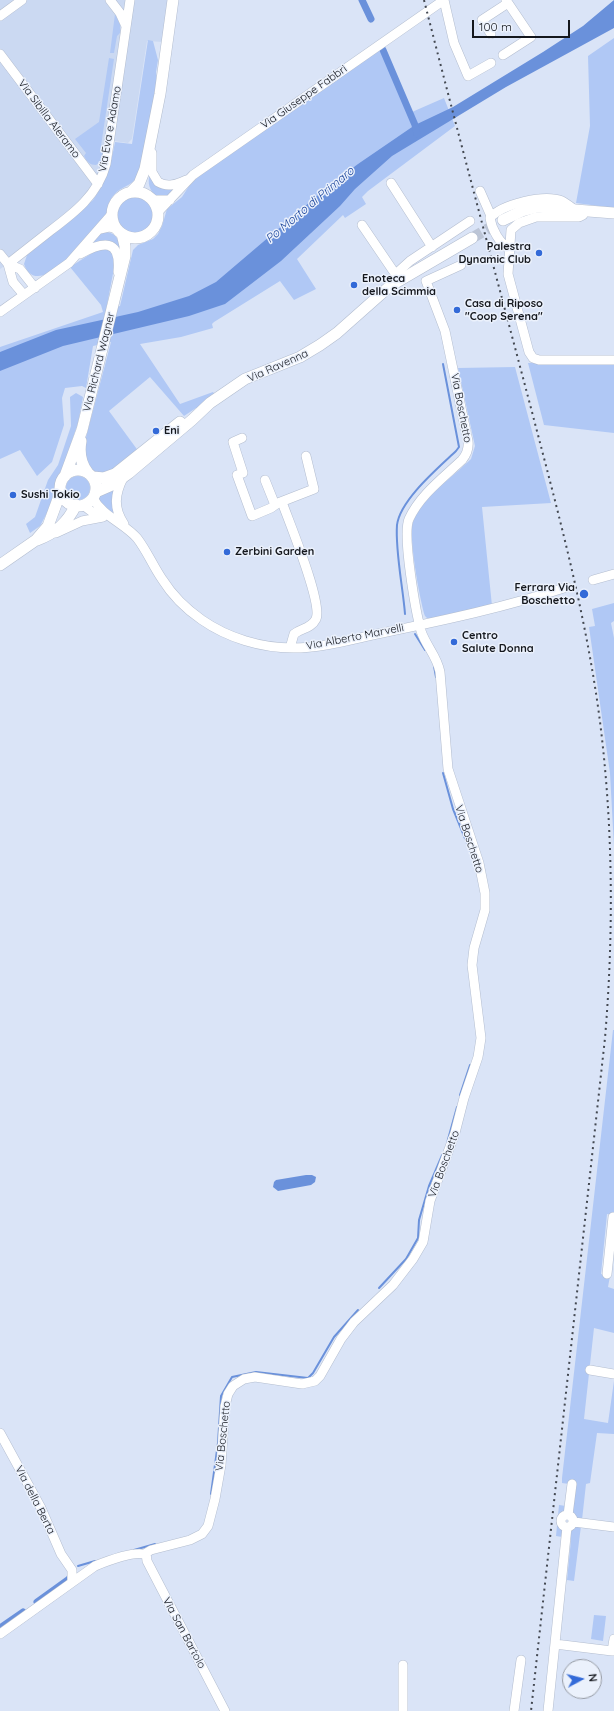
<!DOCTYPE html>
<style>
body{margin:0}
#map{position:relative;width:614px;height:1711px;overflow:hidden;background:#dae4f7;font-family:Quicksand,sans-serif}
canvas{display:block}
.north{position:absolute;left:562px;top:1659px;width:40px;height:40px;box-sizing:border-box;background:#ebf1fc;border:1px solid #959aa3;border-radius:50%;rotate:83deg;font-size:11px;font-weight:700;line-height:16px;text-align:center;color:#14171d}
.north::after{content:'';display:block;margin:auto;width:14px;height:18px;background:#336ad8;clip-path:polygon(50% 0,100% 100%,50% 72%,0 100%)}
.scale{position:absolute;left:472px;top:20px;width:98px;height:18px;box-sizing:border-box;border:2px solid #14171d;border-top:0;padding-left:5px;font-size:12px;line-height:14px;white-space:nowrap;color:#14171d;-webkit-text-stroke:3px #ebf1fc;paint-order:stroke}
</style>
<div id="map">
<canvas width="614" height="1711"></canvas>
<div class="north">N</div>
<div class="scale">100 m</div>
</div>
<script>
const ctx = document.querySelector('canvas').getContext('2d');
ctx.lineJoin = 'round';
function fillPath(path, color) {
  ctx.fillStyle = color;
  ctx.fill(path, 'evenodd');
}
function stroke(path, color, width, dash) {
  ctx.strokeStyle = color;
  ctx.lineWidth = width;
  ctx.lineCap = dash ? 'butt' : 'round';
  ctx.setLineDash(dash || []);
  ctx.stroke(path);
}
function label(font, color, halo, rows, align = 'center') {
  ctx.font = font + ' Quicksand,sans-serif';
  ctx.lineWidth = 3;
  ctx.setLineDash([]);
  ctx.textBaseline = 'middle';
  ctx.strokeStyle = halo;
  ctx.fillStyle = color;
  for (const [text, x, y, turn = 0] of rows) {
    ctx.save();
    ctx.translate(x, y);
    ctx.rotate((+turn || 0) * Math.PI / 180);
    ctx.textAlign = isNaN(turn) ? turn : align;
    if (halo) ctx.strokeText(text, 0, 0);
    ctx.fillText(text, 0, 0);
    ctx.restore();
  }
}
const built = new Path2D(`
 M0,0H168L163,42L147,41L132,139L128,143L114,141L106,177L27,251L0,269Z`);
const green = new Path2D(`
 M115,14L120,24V33L117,36L114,53H110Z
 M614,38V208L576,203L590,126L588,56Z
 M148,40L153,41L158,60L156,72L157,85L138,176C131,187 121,186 114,195C108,201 109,208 106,215C104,221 96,225 92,230C87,236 84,243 79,248C68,260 34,294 24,264L27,255L93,200C106,182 111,164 115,142L132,144Z
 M384,47L412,112L444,98L455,126L368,191L362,197L366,204L345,218L343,215L297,259L316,289L294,300L280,281L214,322L212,324L213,328L181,337L140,344L180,404L213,392L216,396L199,411L196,408L184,416L150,377L109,411L139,452L115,472L97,474L85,462V441L111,342L93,346L86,388L82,386L65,388L62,398L64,425L52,462L37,476L20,450L0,459V347L103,312L101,305L70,267L100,248L112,251L115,263L106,310L120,306L133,250L138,245L153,239L158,234L162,226L167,209L182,197L189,186L201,174Z
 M109,58L114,59L101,146L106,147L102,161L96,165C90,165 87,162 84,156L86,153L75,139L99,122Z
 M150,173L175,188L168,197H158C149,191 147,183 150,173Z
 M115 215a20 20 0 1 1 40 0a20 20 0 1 1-40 0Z
 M106,232C117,233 119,241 122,251L89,247L100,234Z
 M528,363L614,364V433L544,425Z
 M515,367L551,503L482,507L492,606L431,619L427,618L425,616C420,600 408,535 413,522C423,496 452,478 471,459L475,446L458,368Z
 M76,393L83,397L78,423L48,511L40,526L30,533L26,524L35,517L48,480L58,465L71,426L70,397Z
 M66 488a12 12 0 1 1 24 0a12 12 0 1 1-24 0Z
 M116,486V515L105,509L97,497Z
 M614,603V621L611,623L614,638V847L610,773L589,627L595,626L592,609Z
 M613,1030H614V1215L607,1214L601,1274L610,1276L608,1287L614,1289V1333L594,1328L584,1419L608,1423L614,1381V1434L597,1433L590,1483L586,1484L582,1520L575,1517L570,1511L576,1485L562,1483V1478Z
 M559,1505L566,1506L564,1513L560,1520L563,1531L562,1537L556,1536Z
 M576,1526H581L574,1581L567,1580L571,1540L569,1538L570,1529Z
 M594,1615L606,1616L603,1641L591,1639Z`);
const water = new Path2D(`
 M614,0V28L506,87L392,156L355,189L340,206L281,261L225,304L189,316L63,346L0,371V352L56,330L138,312L189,296L216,282L330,185L358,164L415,125L453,107L543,52L583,26Z
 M306,1175H312L316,1177L315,1182L311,1185L278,1191L273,1187L274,1182L276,1180Z`);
const stream = new Path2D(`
 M405,614C403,588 395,550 397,525C400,500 438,468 456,451L459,447L443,364
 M415,634L425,650
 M434,666L436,677
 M443,773L453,809L471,853
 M460,1095L470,1065
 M447,1143L457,1107
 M379,1288L406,1259L418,1238L419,1220L429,1186L443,1153
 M211,1494L218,1443L221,1396L232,1377L256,1372L308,1378L313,1373L334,1337L358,1310
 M134,1550L155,1544
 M78,1566L95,1561`);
const canal = new Path2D(`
 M362,0L371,19
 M383,50L415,125L417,134
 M37,1602L69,1579L72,1574
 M0,1628L23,1612`);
const majorTunnel = new Path2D(`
 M472,238L503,220`);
const minor = new Path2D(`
 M110,0L120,13L126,26
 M444,0L454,43L468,76L491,63
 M0,16L22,0
 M491,34L482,20L508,3
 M0,54L98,184
 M503,55L531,37L506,0
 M152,153V172L158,182C168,188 177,184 186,180
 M391,183L432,247
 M480,191L491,216
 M153,200H170
 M584,211L583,215L579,217H536L519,223L511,230L508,274L529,352L533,358L539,360H614
 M158,212L193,175L444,0
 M362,225L396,275
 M100,229L109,227L117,229
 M509,249C499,242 492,230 490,218C502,204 544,194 562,201C566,203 571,207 575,210
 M0,254L8,264L13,282L24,295
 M80,254C102,242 121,237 118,272
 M8,264C22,253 36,242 50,231C74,213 98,195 106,164L130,0
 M8,264L20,269L35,288
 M390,286L399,271L410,261L470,221
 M0,312L69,263L112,214
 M242,438L233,442L243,473L237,475L252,516L271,508L278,503L314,489L306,456
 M123,478C115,494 113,508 124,524
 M265,480L275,505
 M93,498C102,516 124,523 137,538C147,551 153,566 162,579C172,595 186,609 202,620C228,638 261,648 293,648C323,648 353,639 382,633C445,620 506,607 567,587
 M282,502C289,522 323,603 316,619C311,629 301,628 294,634L290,648
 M83,505L96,515L102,517
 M56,533L82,521L103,517
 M593,580L614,574
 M607,1274L613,1217
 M590,1370L614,1374
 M0,1433L41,1508L61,1554L72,1570V1582
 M561 1521a6 6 0 1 1 12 0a6 6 0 1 1-12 0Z
 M568,1515L572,1484
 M574,1522L614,1527
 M0,1634L95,1566C105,1562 136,1550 146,1555
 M555,1644L612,1651L614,1639
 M403,1665V1711
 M225,1711L147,1561L146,1553L151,1550L190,1540L202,1534L208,1526L215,1499L221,1465L225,1406L228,1394L233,1386L244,1379L255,1377L302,1384L315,1381L320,1376L341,1339L354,1322L393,1285L413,1259L423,1242L430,1201L455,1133L464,1098L478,1057L481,1038L472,965L474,948L485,910V893L479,863L448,769L440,672C437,656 426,646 421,631C416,613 402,535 409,519C420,495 443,478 462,460C467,454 469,449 468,441L445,331L426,281L461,265
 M514,1711L521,1660
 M548,1711L567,1527`);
const major = new Path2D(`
 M112 215a23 23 0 1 1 46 0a23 23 0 1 1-46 0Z
 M131,192L139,184L145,169L160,94L173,0
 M503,220L522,211L537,207L614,213
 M81,441C79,452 81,464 88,473
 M60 488a18 18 0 1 1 36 0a18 18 0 1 1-36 0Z
 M65,476L82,430L125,256V246L122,234
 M93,477L104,478L115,474L180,422
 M96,492L112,485L129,473L192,420L210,403L245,379L300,357L320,345L337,333L390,286L472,238
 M37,540C56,533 67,523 76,505
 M0,565L36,540L48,526L61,491`);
const rail = new Path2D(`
 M424,0C459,138 496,275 532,412C558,512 585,611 599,714C613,821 614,930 605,1038L531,1711`);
const markers = [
 [539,253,4,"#336ad8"],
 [354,285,4,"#336ad8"],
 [457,310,4,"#336ad8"],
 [156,431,4,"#336ad8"],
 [13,495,4,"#336ad8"],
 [227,552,4,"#336ad8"],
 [584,594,5,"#336ad8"],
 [454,642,4,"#336ad8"]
];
const streetNames = [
 ["Via Giuseppe Fabbri",304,97,-35],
 ["Via Sibilla Aleramo",49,119,53],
 ["Via Eva e Adamo",110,129,-80],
 ["Via Richard Wagner",99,362,-76],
 ["Via Ravenna",278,366,-24],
 ["Via Boschetto",461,408,79],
 ["Via Alberto Marvelli",355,637,-11],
 ["Via Boschetto",469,839,72],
 ["Via Boschetto",444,1164,-70],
 ["Via Boschetto",223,1436,-84],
 ["Via della Berta",35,1500,63],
 ["Via San Bartolo",184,1633,62]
];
const poiNames = [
 ["Palestra",531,247,"right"],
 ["Dynamic Club",531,260,"right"],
 ["Enoteca",362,279],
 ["della Scimmia",362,292],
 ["Casa di Riposo",465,304],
 ["\"Coop Serena\"",465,317],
 ["Eni",164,431],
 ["Sushi Tokio",21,495],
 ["Zerbini Garden",235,552],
 ["Ferrara Via",575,588,"right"],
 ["Boschetto",575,601,"right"],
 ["Centro",462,636],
 ["Salute Donna",462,649]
];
const waterNames = [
 ["Po Morto di Primaro",310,205,-40]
];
fillPath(built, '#cbd9f2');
fillPath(green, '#b0c8f5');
fillPath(water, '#6a91db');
stroke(stream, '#6a91db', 2);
stroke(canal, '#6a91db', 7);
stroke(majorTunnel, '#bcc5d6', 11, [11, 5.5]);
stroke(minor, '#b3bdcf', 10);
stroke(major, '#b3bdcf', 12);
stroke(minor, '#fff', 9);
stroke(major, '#fff', 11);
stroke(rail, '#434851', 2, [2, 4]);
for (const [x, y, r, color] of markers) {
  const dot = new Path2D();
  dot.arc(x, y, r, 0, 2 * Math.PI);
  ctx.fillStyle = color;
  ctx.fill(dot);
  stroke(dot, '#ebf1fc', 1.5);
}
label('11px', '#14171d', '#ebf1fc', streetNames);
label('bold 11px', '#14171d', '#ebf1fc', poiNames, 'left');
label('italic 12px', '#19439a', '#ebf1fc', waterNames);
</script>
